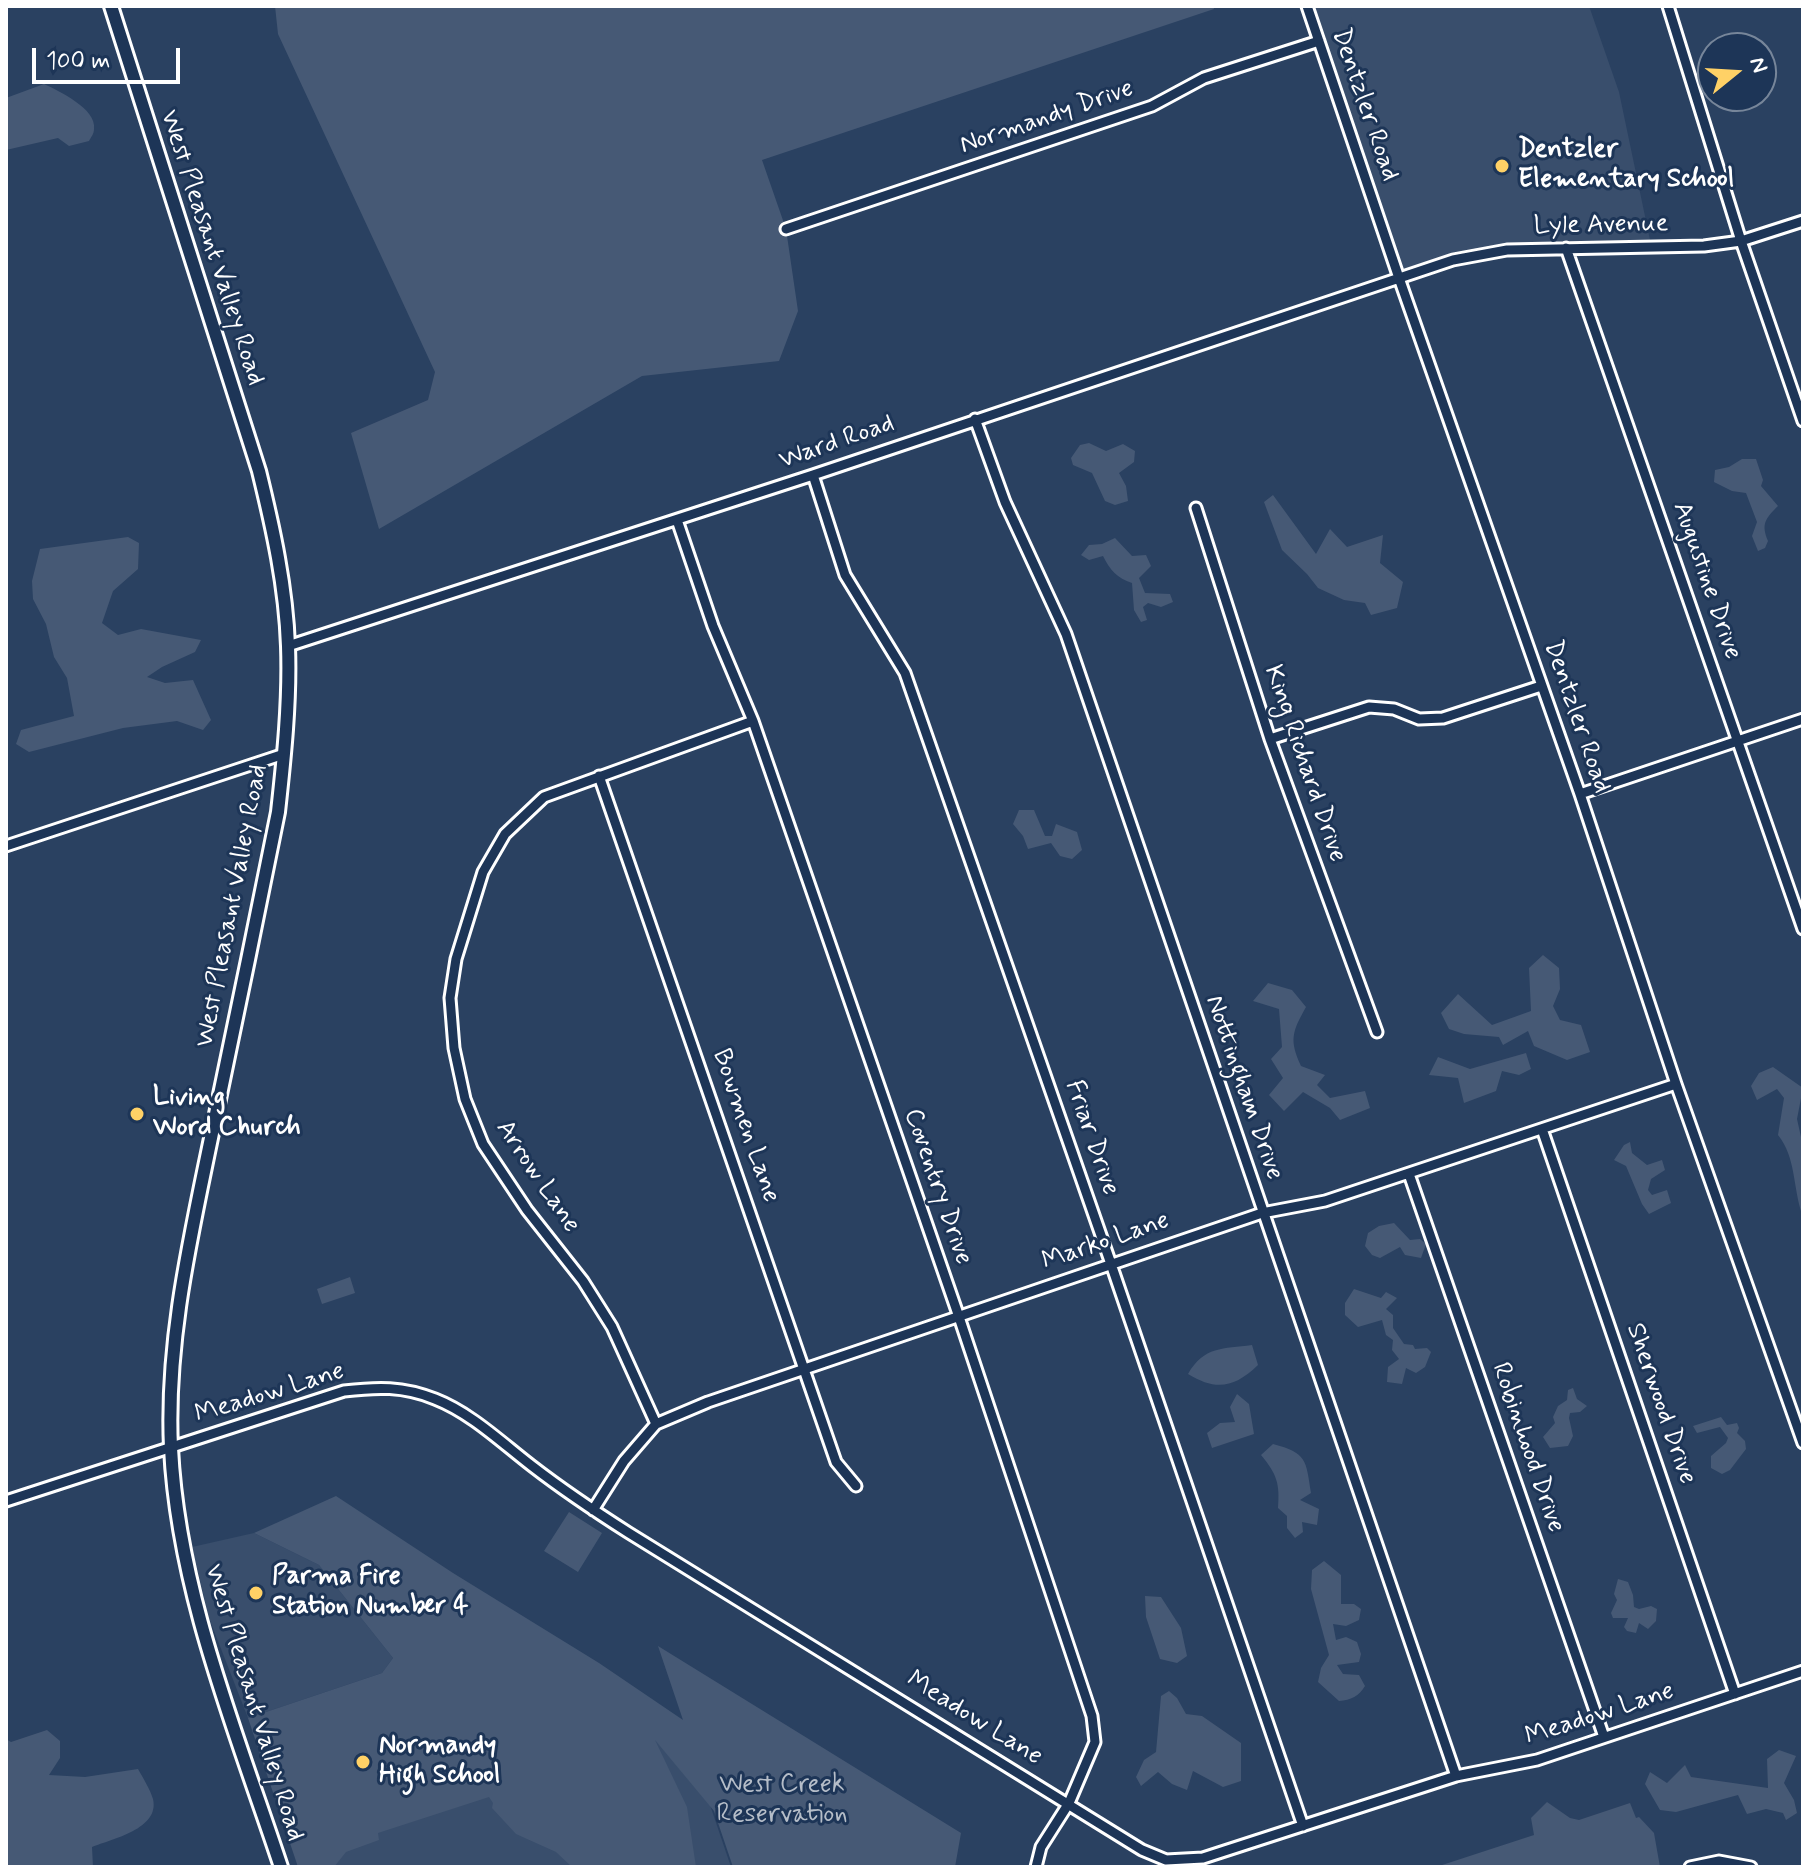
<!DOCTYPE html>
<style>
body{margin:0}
#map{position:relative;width:1809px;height:1873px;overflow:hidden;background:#2a4161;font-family:Mynerve,sans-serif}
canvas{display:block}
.frame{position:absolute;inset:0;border:8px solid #fff;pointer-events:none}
.north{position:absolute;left:1697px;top:32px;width:80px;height:80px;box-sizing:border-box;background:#1d3557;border:2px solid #77869a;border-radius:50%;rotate:72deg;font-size:22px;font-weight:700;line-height:32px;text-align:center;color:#fff}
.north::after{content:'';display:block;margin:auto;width:28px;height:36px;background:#ffd166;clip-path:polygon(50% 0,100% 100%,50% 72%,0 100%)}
.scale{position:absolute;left:32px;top:48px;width:148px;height:36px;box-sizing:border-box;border:4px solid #fff;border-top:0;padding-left:10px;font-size:24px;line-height:28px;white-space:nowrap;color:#fff;-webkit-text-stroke:6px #1d3557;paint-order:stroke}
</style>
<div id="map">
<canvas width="1809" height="1873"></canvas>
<div class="frame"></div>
<div class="north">N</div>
<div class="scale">100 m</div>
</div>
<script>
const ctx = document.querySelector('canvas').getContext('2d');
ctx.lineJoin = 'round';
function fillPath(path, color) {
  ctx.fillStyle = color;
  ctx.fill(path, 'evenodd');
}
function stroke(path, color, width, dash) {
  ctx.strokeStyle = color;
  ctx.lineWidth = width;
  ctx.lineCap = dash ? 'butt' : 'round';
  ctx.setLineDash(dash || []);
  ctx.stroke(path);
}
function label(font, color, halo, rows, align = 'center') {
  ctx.font = font + ' Mynerve,sans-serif';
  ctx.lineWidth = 6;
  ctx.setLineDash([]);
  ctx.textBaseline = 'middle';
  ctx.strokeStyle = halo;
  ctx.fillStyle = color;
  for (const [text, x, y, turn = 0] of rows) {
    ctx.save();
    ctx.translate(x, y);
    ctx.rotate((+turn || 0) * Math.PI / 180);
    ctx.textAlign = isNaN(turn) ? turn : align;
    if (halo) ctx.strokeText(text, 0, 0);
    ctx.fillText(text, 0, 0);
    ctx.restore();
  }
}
const built = new Path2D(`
 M1315,6H1589L1619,92L1650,240L1544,242L1480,252L1404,269Z
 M254,1533L319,1565L393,1658L382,1673L248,1718L209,1618L192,1547Z
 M605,1679L710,1805L731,1867H301Z`);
const green = new Path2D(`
 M275,6H1213L1214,9L762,160L786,229L798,311L779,361L642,376L379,529L351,433L428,400L435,372L278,34Z
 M44,84C59,91 97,109 94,129C94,134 91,137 89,141L69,146L58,138L6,150V98Z
 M1089,443L1106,451L1123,444L1135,451L1134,462L1119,473L1126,486L1128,501L1115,505L1105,501L1092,473L1073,465L1071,458L1080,445Z
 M1742,459H1756L1763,480L1761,486L1778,506C1765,519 1761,524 1768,541L1765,548L1758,551L1752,536L1757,522L1746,493L1732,491L1714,482L1715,470L1729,467Z
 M1273,495L1316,554L1330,529L1347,547L1383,535L1380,563L1403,582L1397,608L1371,615L1365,603L1344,600L1318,588L1307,574L1282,550L1264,502Z
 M128,537L139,543L138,569L113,591L102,623L118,635L141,629L201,640L195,652L162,667L147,677L165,683L193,680L211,720L203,730L177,721L123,728L29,752L16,744L21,730L74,716L67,678L54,657L46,624L33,599L32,581L40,549Z
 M1115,538L1132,556L1146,555L1151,566L1139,578L1145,593L1170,594L1173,602L1161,607L1148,603L1143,607L1147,620L1141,622L1134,610L1132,583C1117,578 1110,570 1103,556L1089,560L1081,555L1089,545L1102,544Z
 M1019,810H1034L1045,836H1052L1056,824L1077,832L1082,850L1072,859L1060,856L1051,843L1028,849L1023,836L1013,824Z
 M1543,955L1559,968L1560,989L1553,1006L1560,1020L1581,1025L1590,1052L1567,1060L1534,1046L1528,1031L1503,1045L1499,1037L1464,1034L1449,1029L1441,1013L1458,994L1492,1025L1531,1011L1529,968Z
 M1268,983L1292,990L1306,1007C1292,1032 1289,1040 1301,1066L1325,1075L1317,1085L1330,1098L1365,1091L1370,1108L1340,1120L1330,1108L1303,1092L1284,1111L1269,1095L1283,1078L1271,1059L1282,1047L1279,1009L1253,1001Z
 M1526,1053L1531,1069L1519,1075L1502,1071L1496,1091L1464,1103L1458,1078L1429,1075L1438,1057L1470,1069Z
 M1773,1067L1803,1088L1797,1119L1803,1146L1802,1214C1793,1188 1796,1157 1778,1135L1784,1098L1777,1089L1757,1100L1751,1086L1759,1073Z
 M1630,1142L1632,1153L1647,1165L1662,1160L1665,1170L1651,1179L1648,1190L1652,1195L1667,1190L1671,1203L1649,1214L1642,1204L1626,1166L1614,1160L1624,1145Z
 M1394,1223L1410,1240L1420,1239L1426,1244L1421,1258L1405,1255L1400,1247L1380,1258L1372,1255L1365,1246L1368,1233L1379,1226Z
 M350,1277L355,1293L322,1304L317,1289Z
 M1354,1289L1381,1298L1386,1292L1397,1298L1386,1309L1393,1315V1328L1404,1344L1413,1345L1415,1349L1427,1348L1431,1352L1425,1367L1416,1373L1406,1368L1402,1384L1387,1382L1388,1367L1399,1359L1392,1350L1393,1340L1386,1335L1382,1320L1358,1327L1345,1315V1303Z
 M1252,1345L1258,1365C1234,1388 1216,1391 1188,1374C1204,1346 1223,1349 1252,1345Z
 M1573,1388L1577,1399L1587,1406L1580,1412L1570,1413L1569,1418L1573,1436L1568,1446L1550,1448L1543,1437L1555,1423L1553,1417L1558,1406L1567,1400L1568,1390Z
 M1237,1394L1249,1404L1254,1434L1212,1448L1207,1433L1220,1423L1235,1422L1230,1407Z
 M1721,1417L1727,1425L1737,1423L1739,1428L1737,1433L1745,1441L1746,1449L1730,1470L1722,1474L1711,1468V1456L1726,1443L1728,1438L1720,1427L1697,1433L1693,1426Z
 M1273,1444C1307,1453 1306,1460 1311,1493L1300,1500L1319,1509L1317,1525L1302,1522L1303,1532L1295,1538L1287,1528V1516L1278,1508C1280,1484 1277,1474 1261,1455Z
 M336,1496L453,1573L599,1663L683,1720L658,1646L961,1833L955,1867H733L714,1811L655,1740L687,1807L696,1867H572L556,1852L516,1834L492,1808L493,1803L489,1797L378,1833L379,1840L346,1852L334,1867H298L248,1718L382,1673L393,1658L319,1565L254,1533Z
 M569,1512L602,1533L578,1572L544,1551Z
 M1324,1561L1341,1575V1604H1354L1361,1609L1359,1620L1346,1626L1333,1624L1336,1640L1346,1637L1357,1642L1361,1654L1359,1662L1337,1665L1343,1674L1359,1675L1365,1686C1359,1696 1351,1700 1339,1701L1318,1682L1321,1668L1329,1655L1311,1589L1312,1570Z
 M1618,1579L1628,1582L1633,1595L1634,1607L1639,1609L1651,1606L1657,1609L1656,1621L1648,1629L1639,1623L1636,1633L1627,1631L1624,1627L1628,1618H1613L1611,1613L1617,1600L1614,1594Z
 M1145,1596L1161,1597L1181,1628L1187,1656L1177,1663L1160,1659L1146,1617Z
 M1169,1691L1177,1698L1186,1714L1202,1716L1241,1743V1781L1223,1787L1193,1771L1187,1790L1172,1784L1158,1772L1141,1786L1136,1777L1144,1760L1156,1752L1161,1696Z
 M47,1730L60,1741V1758L49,1775L85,1777L138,1769C143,1778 150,1789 153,1799C160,1829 112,1839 92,1847L93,1867H6V1739L11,1742Z
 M1779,1750L1796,1756L1784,1783L1794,1800L1797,1813L1786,1820L1783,1813L1766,1809L1747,1814L1738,1795L1676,1812L1660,1810L1645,1784L1650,1772L1667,1783L1685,1765L1691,1777L1768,1788L1767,1759Z
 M1547,1802L1570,1818L1579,1820L1630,1803L1636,1818L1639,1817L1654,1833L1660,1867H1415H1436L1534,1835L1531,1818Z`);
const minor = new Path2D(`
 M1307,6L1399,278L1580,794L1676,1084L1803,1443
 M1668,6L1741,241L1803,421
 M786,229L1152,106L1204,78L1319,41
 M1566,248L1803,929
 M975,419L1005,502L1066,634L1456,1776
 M813,475L845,575L905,673L1111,1264L1303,1826
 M1196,508L1270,739L1377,1032
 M677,520L713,626L753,721L959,1317L1092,1716L1095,1742L1069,1803L1041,1847L1036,1867
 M288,646L813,475L1453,260L1507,250L1704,246L1741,241L1803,221
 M1270,739L1369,707L1394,709L1419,719L1443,718L1541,686
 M599,776L836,1462L856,1486
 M1580,794L1803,719
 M6,846L284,754
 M1542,1129L1735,1694
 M1409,1174L1604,1737
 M656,1424L612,1327L583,1281L527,1210L483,1144L465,1099L454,1048L450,998L456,959L483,872L505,834L544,797L753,721
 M6,1501L344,1391C377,1387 403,1386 435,1399C471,1413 502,1443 532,1466C563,1490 596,1512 629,1533L1142,1850L1166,1860L1203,1858L1456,1776L1537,1760L1803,1671
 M593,1510L624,1461L656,1424L708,1402L1262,1213L1325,1201L1676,1084
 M1690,1867L1719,1861L1751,1867`);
const secondary = new Path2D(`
 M111,6L259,471C273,528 286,587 288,646C290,701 284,758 278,812C256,921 234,1029 211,1138C190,1240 166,1343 171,1448C178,1592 236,1731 281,1867`);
const markers = [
 [1502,166,8,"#ffd166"],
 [137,1114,8,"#ffd166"],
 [256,1593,8,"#ffd166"],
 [363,1762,8,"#ffd166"]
];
const streetNames = [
 ["Dentzler Road",1364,105,71],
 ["Normandy Drive",1047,118,-19],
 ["Lyle Avenue",1601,226,-1],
 ["West Pleasant Valley Road",211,248,72],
 ["Ward Road",837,443,-19],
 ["Augustine Drive",1706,581,71],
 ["Dentzler Road",1576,717,71],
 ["King Richard Drive",1304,764,71],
 ["West Pleasant Valley Road",233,906,-79],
 ["Nottingham Drive",1243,1088,71],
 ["Bowmen Lane",745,1126,71],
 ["Friar Drive",1091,1138,71],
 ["Arrow Lane",537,1177,56],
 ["Coventry Drive",937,1187,71],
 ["Marko Lane",1106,1242,-19],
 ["Meadow Lane",270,1394,-17],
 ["Sherwood Drive",1660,1404,71],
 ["Robinhood Drive",1527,1448,71],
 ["West Pleasant Valley Road",253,1703,73],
 ["Meadow Lane",1600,1715,-18],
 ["Meadow Lane",974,1719,32]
];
const poiNames = [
 ["Dentzler",1518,151],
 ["Elementary School",1518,181],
 ["Living",153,1099],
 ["Word Church",153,1129],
 ["Parma Fire",272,1578],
 ["Station Number 4",272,1608],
 ["Normandy",379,1747],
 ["High School",379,1777]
];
const parkNames = [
 ["West Creek",782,1786],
 ["Reservation",782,1816]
];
fillPath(built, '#394e6c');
fillPath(green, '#465975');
stroke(minor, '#fff', 15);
stroke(secondary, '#fff', 18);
stroke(minor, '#1d3557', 9);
stroke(secondary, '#1d3557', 12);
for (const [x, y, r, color] of markers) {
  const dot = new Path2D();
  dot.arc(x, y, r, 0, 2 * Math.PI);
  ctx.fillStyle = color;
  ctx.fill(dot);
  stroke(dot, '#1d3557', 3);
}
label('26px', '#fff', '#1d3557', streetNames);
label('bold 26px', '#fff', '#1d3557', poiNames, 'left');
label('26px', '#b5bdc8', '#1d3557', parkNames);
</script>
